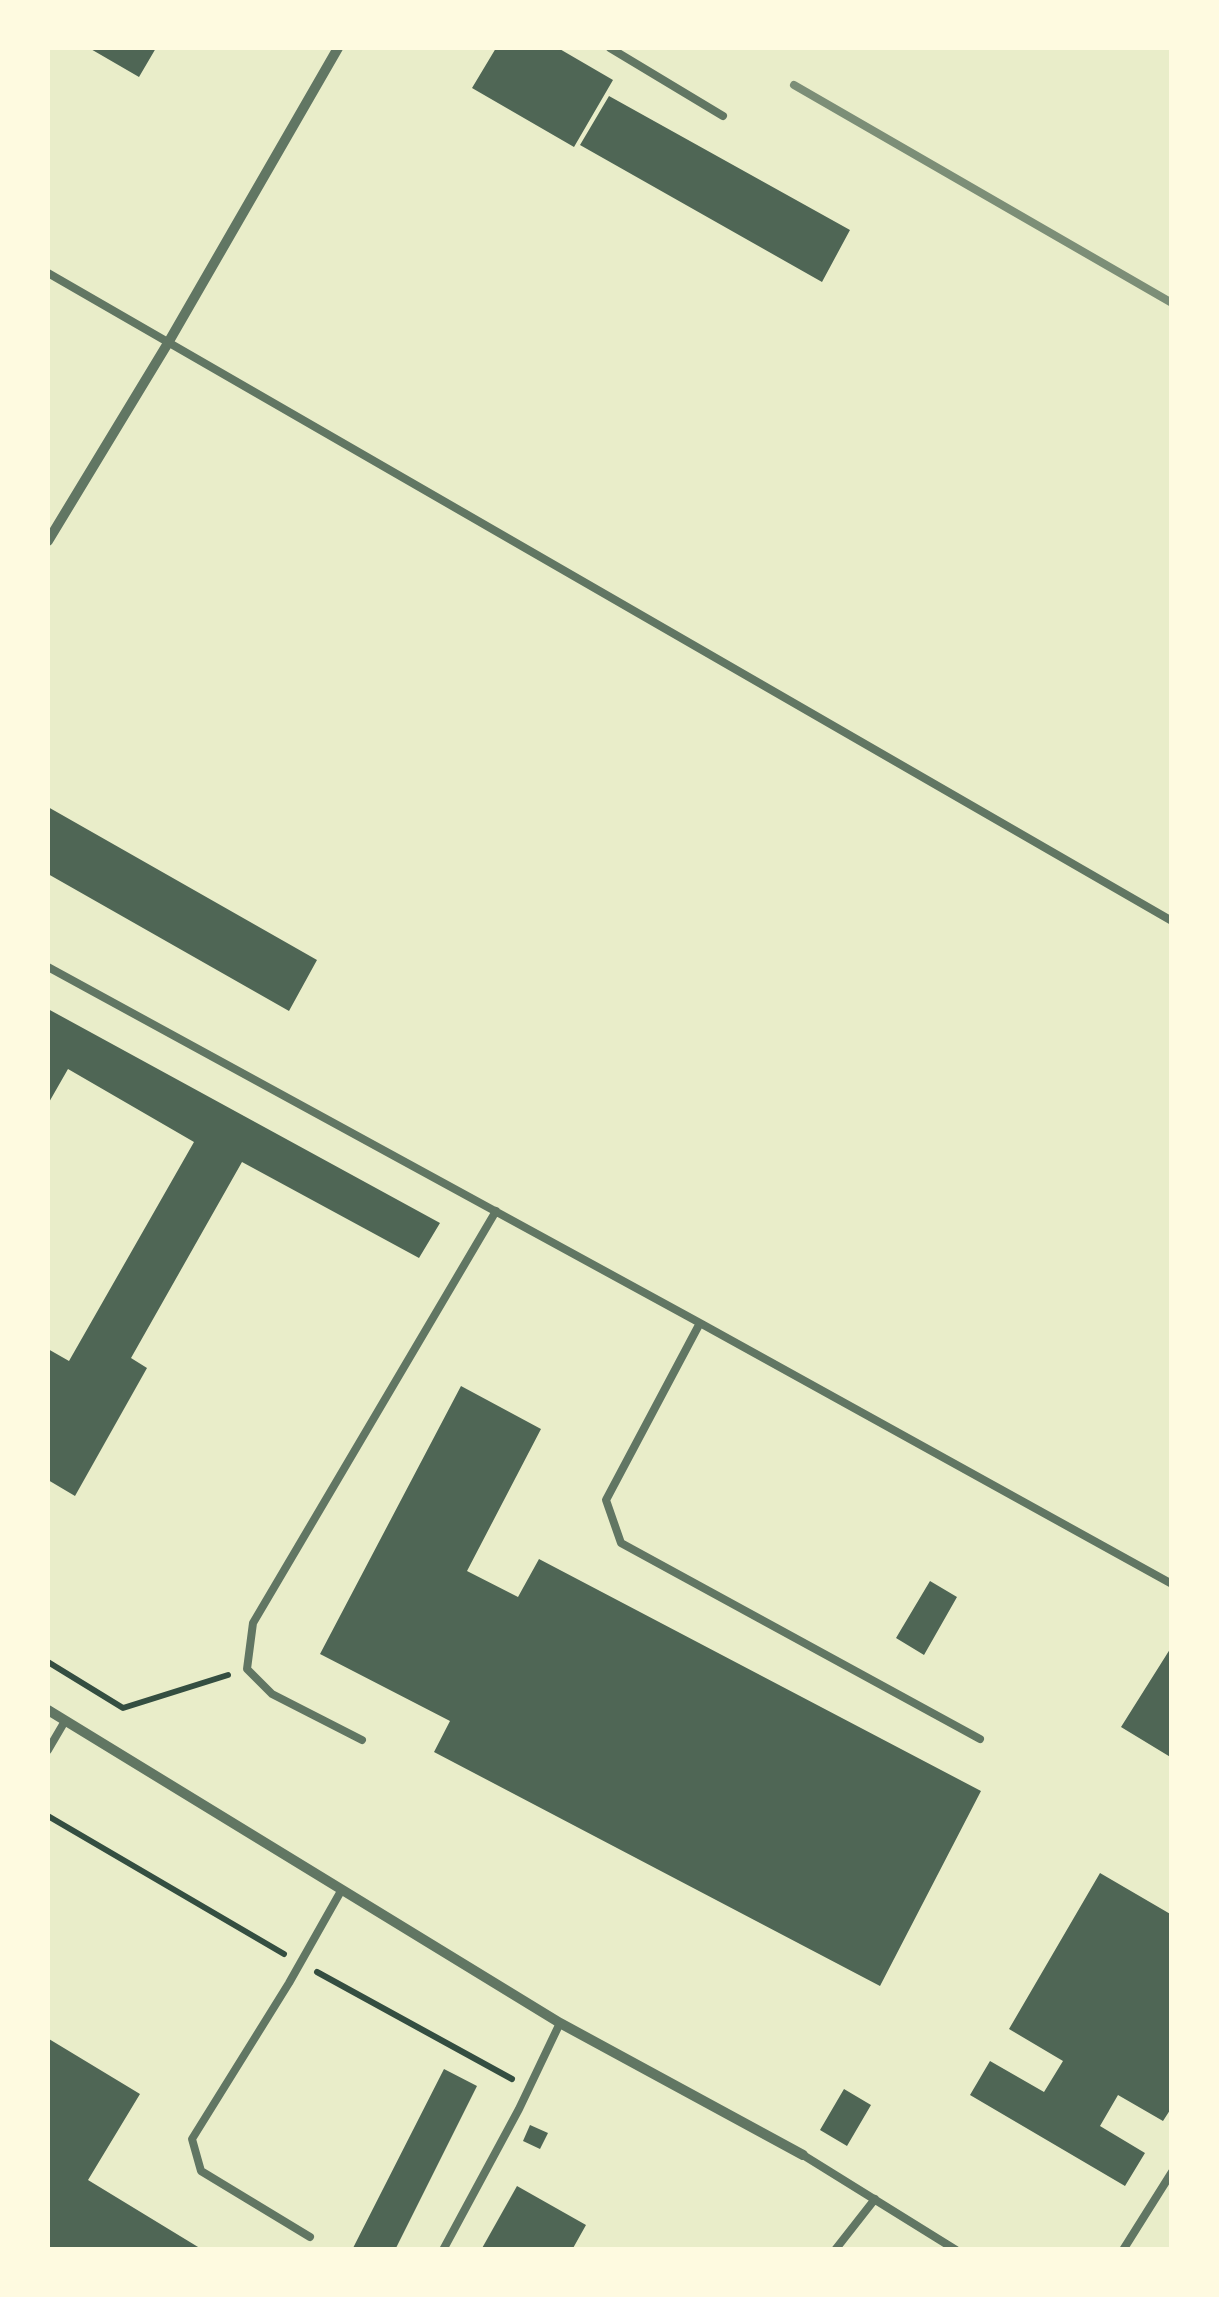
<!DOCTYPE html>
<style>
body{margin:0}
#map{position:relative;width:1219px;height:2297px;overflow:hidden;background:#e9edc9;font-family:Mulish,sans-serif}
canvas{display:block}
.frame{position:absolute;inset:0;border:50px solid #fefae0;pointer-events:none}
</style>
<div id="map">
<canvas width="1219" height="2297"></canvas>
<div class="frame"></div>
</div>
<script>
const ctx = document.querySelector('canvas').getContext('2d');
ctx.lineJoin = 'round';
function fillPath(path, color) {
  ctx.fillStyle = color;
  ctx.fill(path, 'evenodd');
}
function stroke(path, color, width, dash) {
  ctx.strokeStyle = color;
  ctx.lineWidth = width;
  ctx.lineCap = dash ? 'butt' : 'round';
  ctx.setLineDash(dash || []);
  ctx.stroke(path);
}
const building = new Path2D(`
 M89,48H156L139,77Z
 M496,48H558L613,80L574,147L472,88Z
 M609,96L850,230L822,282L580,145Z
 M48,807L317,960L289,1011L48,874Z
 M48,1009L440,1223L419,1258L242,1162L131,1358L147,1368L75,1496L48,1480V1349L69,1361L194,1142L68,1069L48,1104Z
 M461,1386L541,1429L467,1571L518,1597L539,1559L981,1791L880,1986L434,1752L450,1721L320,1654Z
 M930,1581L957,1597L924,1655L896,1638Z
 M1172,1646V1758L1121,1727Z
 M1100,1873L1172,1915V2107L1163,2121L1118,2095L1100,2126L1145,2153L1125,2186L970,2095L990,2061L1044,2092L1063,2061L1009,2029Z
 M49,2039L140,2094L88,2180L203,2250H48V2042Z
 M444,2069L477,2086L395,2250H352Z
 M844,2089L871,2105L847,2146L820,2130Z
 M530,2125L548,2133L540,2149L523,2141Z
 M517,2186L586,2225L572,2250H481Z`);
const path = new Path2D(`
 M48,1662L123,1708L228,1675
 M48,1816L284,1954
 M317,1972L512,2079`);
const service = new Path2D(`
 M610,48L723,116
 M48,273L1172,921
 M48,967L700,1323L1172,1584
 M700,1323L606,1500L621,1543L980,1739
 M362,1740L272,1694L247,1669L253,1623L496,1211
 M48,1750L65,1721
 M803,2155L956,2250
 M310,2237L201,2171L192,2139L289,1983L341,1891
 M443,2250L519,2109L560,2023
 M835,2250L875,2199
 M1123,2250L1172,2172`);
const minor = new Path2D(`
 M48,541L168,343L338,48
 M48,1710L560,2023L803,2155`);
const rail = new Path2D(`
 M794,85L1172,303`);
fillPath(building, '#4f6655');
stroke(path, '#344e41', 6);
stroke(service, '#617663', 8);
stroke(minor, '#617663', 10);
stroke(rail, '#7c8e77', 8);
</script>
